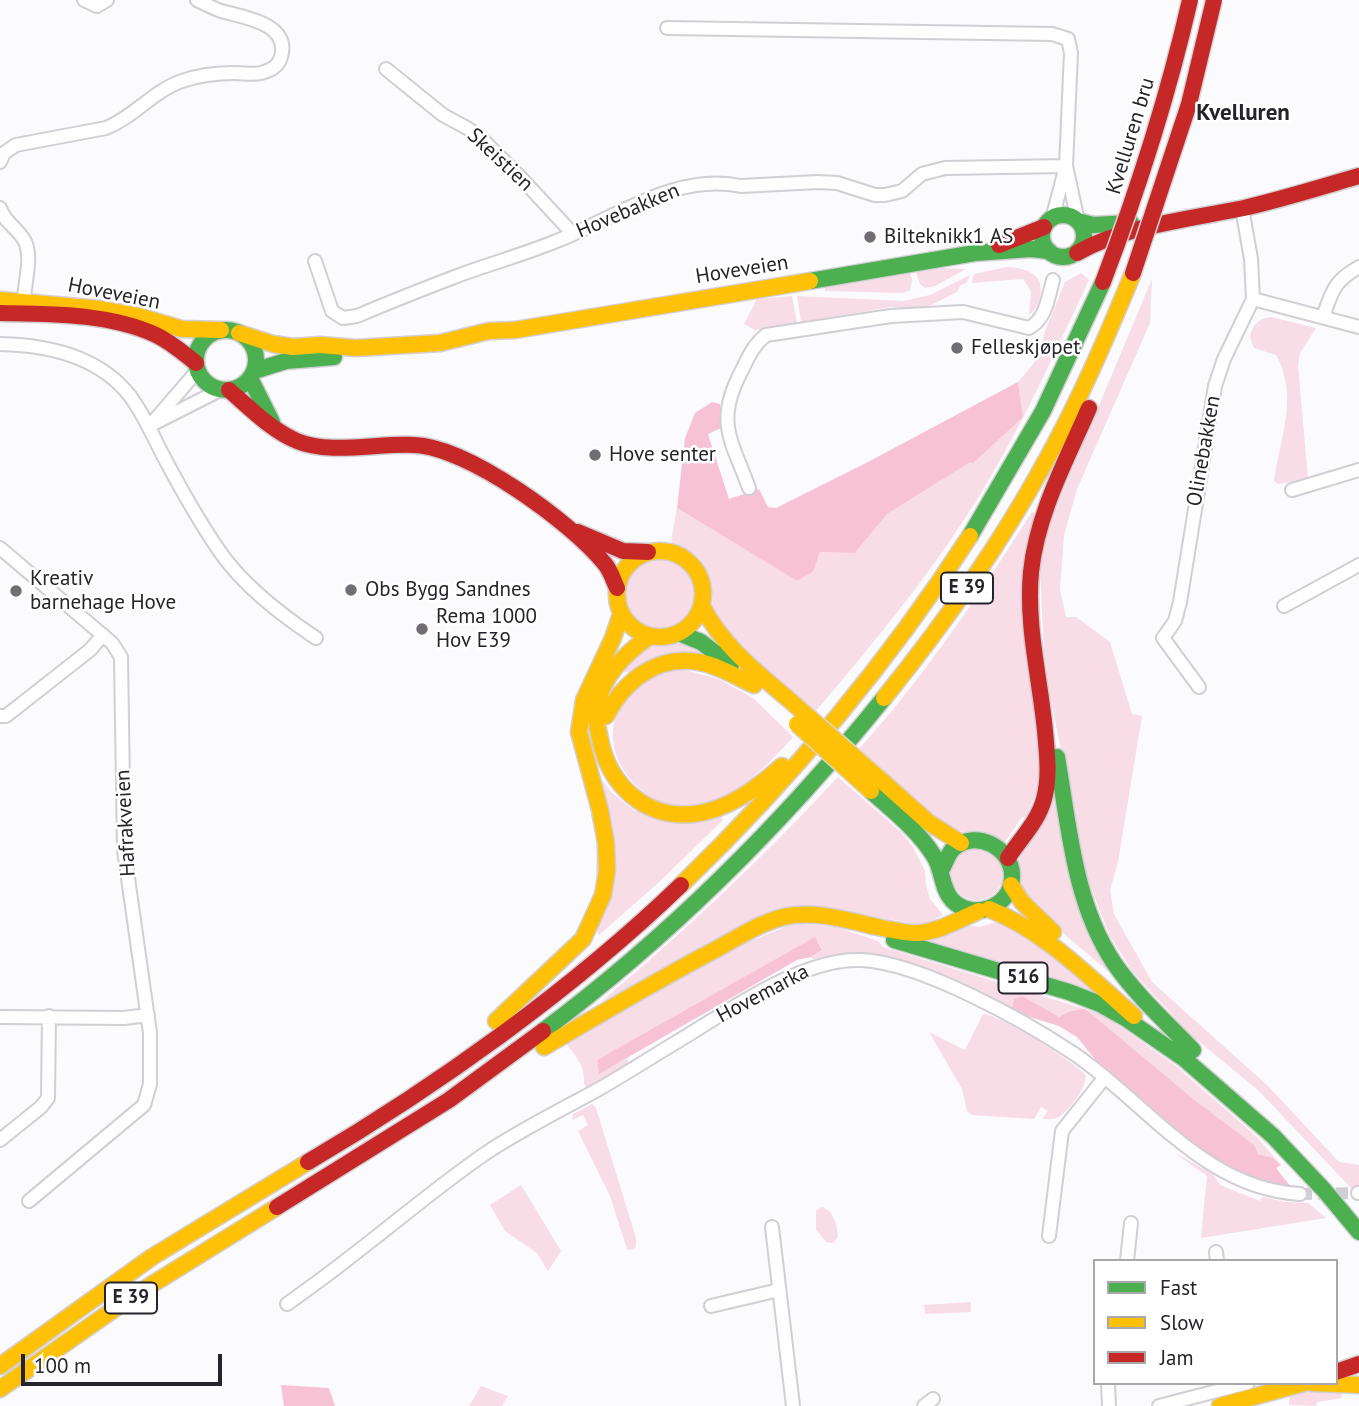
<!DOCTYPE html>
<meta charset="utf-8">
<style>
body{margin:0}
#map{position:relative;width:1359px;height:1406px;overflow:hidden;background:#fbfafd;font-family:"PT Sans",sans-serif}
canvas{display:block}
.legend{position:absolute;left:1093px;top:1259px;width:245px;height:126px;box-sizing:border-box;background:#fff;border:2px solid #a8a7aa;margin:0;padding:9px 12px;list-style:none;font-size:21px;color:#25232b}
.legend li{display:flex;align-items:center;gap:14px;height:35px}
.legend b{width:35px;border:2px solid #a8a7aa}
.scale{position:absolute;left:21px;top:1354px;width:201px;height:32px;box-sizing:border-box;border:4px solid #25232b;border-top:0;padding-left:9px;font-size:21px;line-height:24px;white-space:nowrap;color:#25232b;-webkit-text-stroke:5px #fff;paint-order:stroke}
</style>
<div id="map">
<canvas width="1359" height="1406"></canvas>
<ul class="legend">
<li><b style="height:9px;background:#4caf50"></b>Fast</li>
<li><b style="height:9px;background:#ffc107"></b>Slow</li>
<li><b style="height:9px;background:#c62828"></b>Jam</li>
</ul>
<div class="scale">100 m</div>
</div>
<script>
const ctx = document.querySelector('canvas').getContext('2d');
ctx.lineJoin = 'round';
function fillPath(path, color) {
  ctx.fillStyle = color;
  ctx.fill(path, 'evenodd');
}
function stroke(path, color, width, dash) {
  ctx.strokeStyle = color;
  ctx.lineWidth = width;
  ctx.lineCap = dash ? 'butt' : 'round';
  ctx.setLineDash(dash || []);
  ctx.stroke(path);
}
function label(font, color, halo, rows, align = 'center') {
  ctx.font = font + ' "PT Sans",sans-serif';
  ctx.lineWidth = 5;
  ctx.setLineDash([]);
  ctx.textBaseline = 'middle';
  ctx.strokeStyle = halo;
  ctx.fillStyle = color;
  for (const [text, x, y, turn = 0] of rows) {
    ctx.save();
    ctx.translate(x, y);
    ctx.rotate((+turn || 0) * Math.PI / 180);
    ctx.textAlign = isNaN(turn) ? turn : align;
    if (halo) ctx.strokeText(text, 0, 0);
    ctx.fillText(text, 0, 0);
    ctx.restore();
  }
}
const green = new Path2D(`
 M1007,267C1029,268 1047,276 1039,301C1036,308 1034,311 1029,315L1031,291L1023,279L972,283L974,274Z
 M942,268L966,269L935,286L925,288L920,284L916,272Z
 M910,272L912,280L910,290L903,293L825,291V286Z
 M1081,273L1089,280C1057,348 1026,417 988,481C940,563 877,639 815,712C784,685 734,650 715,614C711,607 713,600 712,593C710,566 696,551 671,542L677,508L797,581L813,572L820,552L855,553L887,514L970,461L1023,417L1018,382L1034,363L1040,349L1044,334L1065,282Z
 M970,275L967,282L960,286L957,292L929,306L911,309L891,307L801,322L797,296L904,301L930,295Z
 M1152,279L1150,323L1077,489L1064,535L1060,590L1066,617H1076L1110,642L1132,714L1142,716L1118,862L1110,890L1114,914L1152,982L1268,1086L1339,1162L1359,1165V1188L1352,1189L1259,1091L1190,1034L1132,971L1110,936L1087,878L1050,696L1044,652L1040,570L1046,532Z
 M792,296L797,323L755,330L744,324L757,299Z
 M1271,317L1316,328L1300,353L1298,365L1308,479L1278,484L1274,481C1280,439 1299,395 1276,355L1254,348L1250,337C1252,325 1259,318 1271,317Z
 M1032,512L1038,515L1042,777L1026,818L1022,817L1005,842L991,835L969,834L945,826L859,749C925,676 979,595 1032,512Z
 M623 593a37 37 0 1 1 74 0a37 37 0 1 1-74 0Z
 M676,643L695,644L721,660L619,673L647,646Z
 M677,668L719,679L753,698L793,737C768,765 742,792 704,804C699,805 693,805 688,805C681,805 673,806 667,804C625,790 596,740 624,702C628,696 632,689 638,685C649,678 665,673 677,668Z
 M598,775L611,792L635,811L720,814L723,820L657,884L599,935L595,929Z
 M838,777L902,833L913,847L925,871L926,885L930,899L943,915L923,925L830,909L602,1001C685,931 764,857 838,777Z
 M1052,796L1117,979L1049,921L1023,894L1017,864Z
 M951 874a26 26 0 1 1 52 0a26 26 0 1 1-52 0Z
 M996,922C1035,929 1072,970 1103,995L928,944L956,924L980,927Z
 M796,923L836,927L878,941L883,947L1104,1015L1177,1067L1256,1136L1281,1165L1273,1158L1258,1154L1085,1010L1070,1011L1059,1017L1014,999L1012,1008C964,982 912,956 857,954C843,953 827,957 813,959L811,957L822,950L818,941L597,1060L599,1073L628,1058L627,1065L587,1089L584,1084C585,1063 576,1057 564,1041L749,938Z
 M983,1014C1004,1016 1069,1059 1086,1075C1086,1088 1070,1109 1059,1117C1054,1120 1048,1119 1042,1119L1048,1111L1041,1107L1034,1119L972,1115L967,1111L962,1089L929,1032L965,1050Z
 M592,1104L596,1108L636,1238V1247L631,1250L627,1249L610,1196L578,1131L588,1125L583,1115L572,1120L573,1114Z
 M1175,1153L1213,1174L1220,1185L1260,1201L1262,1197L1286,1202L1308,1203L1326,1218L1201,1238L1207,1176Z
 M521,1185L561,1251L548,1271L537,1253L505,1231L490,1205Z
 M822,1207C834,1211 837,1225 838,1237L833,1243L826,1242L816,1229V1211Z
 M971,1302V1312L925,1314L924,1305Z
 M481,1386L508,1396L502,1406H469Z
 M1341,1389L1342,1398L1317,1402L1316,1406L1289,1405V1399L1292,1392Z`);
const forest = new Path2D(`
 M1018,382L1023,417L973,463L970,462L887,514L855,553L820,552L813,572L797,581L677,508L685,438L695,413L712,402L720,404L721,428L708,434L729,499L759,489L768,507L776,508L868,462Z
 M815,937L822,950L811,957L797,960L599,1074L597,1060Z
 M1022,996L1059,1017L1070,1011L1085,1009L1193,1099L1254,1145L1258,1154L1273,1158L1281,1165L1276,1168L1291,1187L1260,1181L1201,1152L1139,1101L1136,1094L1098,1063L1077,1037L1059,1026L1017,1013L1012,1008L1014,999Z
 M281,1385L329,1388L335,1406H284Z`);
const streetTunnel = new Path2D(`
 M1300,1194L1358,1193`);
const street = new Path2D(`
 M84,0L97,6L107,0
 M667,28L1052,34L1068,39L1071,53L1066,166L1078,221
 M386,69L443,115L467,128L482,139L522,179L573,234
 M0,162L4,153L16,145L106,128C134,117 153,91 182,81C199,75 217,73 235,73C244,73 252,75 261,73C271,70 278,67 281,57C291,23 242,17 221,11C213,8 205,4 197,0
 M0,208C5,224 21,230 26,244C32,261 24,284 24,301
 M1052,219L1065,170
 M315,261L332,311L343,318L357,316C390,302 423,289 457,276C489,264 522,255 554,242C613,220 674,172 741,186L818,182L837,183L875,195H885L902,191L922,174L945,168L1066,166
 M1253,299L1359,327
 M1323,317C1332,291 1334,281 1359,267
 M0,344C47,345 99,356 130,396C145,416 154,439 166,461C182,491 199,521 218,549C242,585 280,614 316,638
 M154,421L198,370
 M149,426L222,389
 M749,488C731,439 715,422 741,372C748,358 753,345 766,335L891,316L963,312L1029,328C1046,319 1048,298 1053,280
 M1292,490L1359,470
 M0,548L112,643L121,657L124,850L150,1033V1084L144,1105L29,1201
 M1284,606L1359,565
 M1199,687L1163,638L1175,621L1180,602L1215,386L1224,359L1253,299L1251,259L1242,208
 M0,716H6L90,650L103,635
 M0,1017L124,1018L148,1015
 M0,1140L41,1107L48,1098L49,1016
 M1358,1193H1359
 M772,1227L793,1406
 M1049,1236L1062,1131L1105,1077
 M1216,1252L1217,1261
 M1127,1261L1131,1223
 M287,1304C308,1289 329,1274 349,1258C395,1223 438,1186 486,1153C522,1129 561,1110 599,1089C625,1074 650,1058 675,1043C727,1012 802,957 862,960C921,963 1023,1020 1073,1053C1146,1102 1204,1189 1300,1194
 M711,1306L779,1290
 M1108,1383L1109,1406
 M924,1406L933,1399
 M1159,1406L1248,1383`);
const fast = new Path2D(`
 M1042 236a21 21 0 1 1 42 0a21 21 0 1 1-42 0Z
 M1078,221L1093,225L1131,223
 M810,281L975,253L1031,249L1049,251
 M196 360a30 30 0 1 1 60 0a30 30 0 1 1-60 0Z
 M254,371L286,361L334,357
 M250,378L272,422
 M970,536L1043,411L1103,282
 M679,633L701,642L731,665
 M1057,757C1069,826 1074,903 1114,963C1136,995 1166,1022 1193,1050
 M871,791C893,811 918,830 934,856C943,870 941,888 952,900C972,921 1011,908 1012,878C1014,848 974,827 952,850C948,855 945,863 942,869
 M894,940L1069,992L1100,1004L1125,1018L1183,1058
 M543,1031C670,936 785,821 884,698
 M1173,1049L1273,1136L1324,1190L1359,1232`);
const slow = new Path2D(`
 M0,300L101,309L138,316L182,329L221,330
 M239,333L273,344L293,347L320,345L356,348L440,343L489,331L515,330L810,281
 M617 594a43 43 0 1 1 86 0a43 43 0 1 1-86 0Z
 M702,606C722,645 754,670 787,698
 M650,636C627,652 604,673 598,702C595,715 597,726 600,739C609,785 645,819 694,814C728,810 757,788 782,766
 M884,698C943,625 998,548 1043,466C1078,404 1106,339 1133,273
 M606,716C624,681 657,655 698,662C718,665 736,677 754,685
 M881,780L928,822L961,843
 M681,885C790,780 887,664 970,536
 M1011,885L1022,902L1053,932
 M989,909C1046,932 1088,976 1134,1016
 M496,1021L583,939L603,895L607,871L606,843L600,810L579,732L584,700L613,638L621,614
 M544,1047C599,1015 654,982 711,952C734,940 757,924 783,917C824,907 871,930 914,933C935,934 960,919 979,911
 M0,1366L152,1257L308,1162
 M1312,1383L1359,1385
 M0,1389L130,1298L277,1207
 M1220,1406L1304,1383`);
const jam = new Path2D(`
 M999,245L1044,227
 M1077,253C1124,226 1190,219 1244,208C1283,199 1321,187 1359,176
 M0,313C50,314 109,313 156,335C171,342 183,353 196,363
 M229,390C250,408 271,430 297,441C330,455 378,443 414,445C468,447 571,522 605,564C611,571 613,580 617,588
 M578,532L623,551L648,552
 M1008,858C1020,839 1038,822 1044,799C1050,778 1047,753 1045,731C1040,678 1026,626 1031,572C1037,514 1066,461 1089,408
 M308,1162C437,1086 573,989 681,885
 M277,1207L449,1100L543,1031
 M1336,1372L1359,1364`);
const slowBridge = new Path2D(`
 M787,698L881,780
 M797,724L871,791`);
const jamBridge = new Path2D(`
 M1133,273L1189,104L1214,0
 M1103,282C1138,190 1168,96 1190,0`);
const markers = [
 [870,237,7,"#706e74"],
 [957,348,7,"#706e74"],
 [595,455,7,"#706e74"],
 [351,590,7,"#706e74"],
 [16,591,7,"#706e74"],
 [422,629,7,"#706e74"]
];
const shields = [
 [967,588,52],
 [1023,978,49],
 [131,1298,52]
];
const shieldNames = [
 ["E 39",967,588],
 ["516",1023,978],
 ["E 39",131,1298]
];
const streetNames = [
 ["Kvelluren bru",1131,136,-73],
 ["Skeistien",500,160,43],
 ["Hovebakken",628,211,-23],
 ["Hoveveien",742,270,-9],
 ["Hoveveien",114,294,11],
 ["Olinebakken",1204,451,-80],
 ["Hafrakveien",126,823,-93],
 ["Hovemarka",763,994,-28]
];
const poiNames = [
 ["Bilteknikk1 AS",884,237],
 ["Felleskjøpet",971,348],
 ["Hove senter",609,455],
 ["Kreativ",30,579],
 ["barnehage Hove",30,603],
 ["Obs Bygg Sandnes",365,590],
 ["Rema 1000",436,617],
 ["Hov E39",436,641]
];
const neighbourhoodNames = [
 ["Kvelluren",1243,113]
];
fillPath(green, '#f8dce6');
fillPath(forest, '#f8c2d5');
stroke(streetTunnel, '#d0cfd3', 12, [12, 6]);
stroke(street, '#d1cfd4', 16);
stroke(fast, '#d1cfd4', 19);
stroke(slow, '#d1cfd4', 19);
stroke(jam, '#d1cfd4', 19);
stroke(street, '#fefeff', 12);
stroke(fast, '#4caf50', 16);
stroke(slow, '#ffc107', 16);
stroke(jam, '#c62828', 16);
stroke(slowBridge, '#d6d6d8', 19, []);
stroke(jamBridge, '#d6d6d8', 19, []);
stroke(slowBridge, '#ffc107', 16);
stroke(jamBridge, '#c62828', 16);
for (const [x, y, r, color] of markers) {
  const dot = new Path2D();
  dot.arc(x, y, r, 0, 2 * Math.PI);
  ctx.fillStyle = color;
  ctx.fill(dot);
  stroke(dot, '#fff', 2.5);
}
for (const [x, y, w] of shields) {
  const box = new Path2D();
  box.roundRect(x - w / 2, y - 15.5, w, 31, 5);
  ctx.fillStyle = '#fff';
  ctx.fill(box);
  stroke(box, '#25232b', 2);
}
label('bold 19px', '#25232b', null, shieldNames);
label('21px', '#25232b', '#fff', streetNames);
label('21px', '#25232b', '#fff', poiNames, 'left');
label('bold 23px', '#25232b', '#fff', neighbourhoodNames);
</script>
